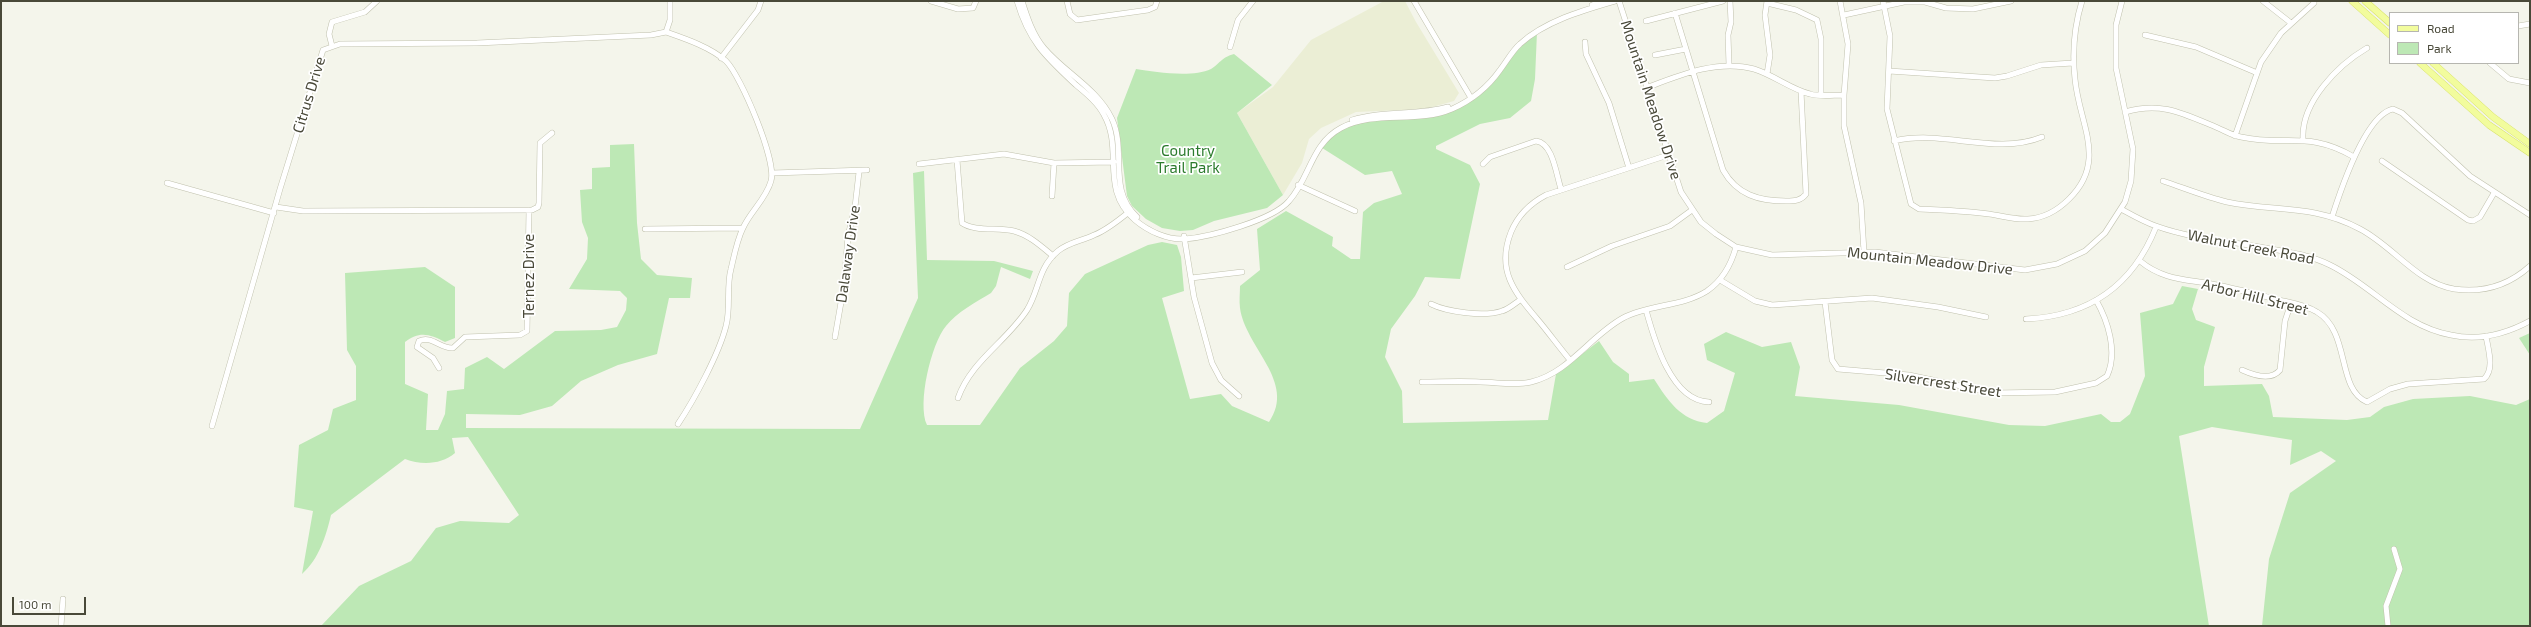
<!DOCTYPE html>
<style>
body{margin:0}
#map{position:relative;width:2531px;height:627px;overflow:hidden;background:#f4f5eb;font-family:"Exo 2",sans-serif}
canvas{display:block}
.frame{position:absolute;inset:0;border:2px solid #494939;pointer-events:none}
.legend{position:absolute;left:2389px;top:12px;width:130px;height:52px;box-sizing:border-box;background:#fff;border:1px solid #b6b6b0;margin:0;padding:5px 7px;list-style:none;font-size:12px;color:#494939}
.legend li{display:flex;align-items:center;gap:8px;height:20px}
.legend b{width:20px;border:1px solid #b6b6b0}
.scale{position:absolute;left:12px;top:597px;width:74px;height:18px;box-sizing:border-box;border:2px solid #494939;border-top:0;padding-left:5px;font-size:12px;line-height:14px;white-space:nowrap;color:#494939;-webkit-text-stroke:3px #fff;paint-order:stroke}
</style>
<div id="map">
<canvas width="2531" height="627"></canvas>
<div class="frame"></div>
<ul class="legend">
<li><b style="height:5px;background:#f2fc9d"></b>Road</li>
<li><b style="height:11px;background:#bde8b5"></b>Park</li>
</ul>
<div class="scale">100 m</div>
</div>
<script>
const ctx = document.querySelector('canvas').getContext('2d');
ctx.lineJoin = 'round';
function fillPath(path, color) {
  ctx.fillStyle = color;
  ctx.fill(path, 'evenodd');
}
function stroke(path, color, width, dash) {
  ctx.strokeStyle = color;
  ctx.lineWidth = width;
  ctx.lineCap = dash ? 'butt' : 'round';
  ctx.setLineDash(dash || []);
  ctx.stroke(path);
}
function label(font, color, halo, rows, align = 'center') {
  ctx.font = font + ' "Exo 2",sans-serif';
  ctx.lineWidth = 3.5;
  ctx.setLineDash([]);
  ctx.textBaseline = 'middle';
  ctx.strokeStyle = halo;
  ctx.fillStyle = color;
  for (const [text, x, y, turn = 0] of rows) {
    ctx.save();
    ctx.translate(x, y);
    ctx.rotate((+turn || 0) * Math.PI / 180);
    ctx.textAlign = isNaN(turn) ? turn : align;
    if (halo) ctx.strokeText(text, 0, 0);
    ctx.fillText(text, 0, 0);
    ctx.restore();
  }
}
const education = new Path2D(`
 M1384,1H1405L1416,22L1459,93L1454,101L1425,109L1356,112L1321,128L1309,139L1302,163L1283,195L1237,113L1273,87L1311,40Z`);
const green = new Path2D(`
 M1537,32L1535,79L1531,101L1510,118L1480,124L1436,146V149L1470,165L1480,184L1460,279L1425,277L1415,296L1391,329L1385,357L1402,391L1403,423L1548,420L1556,374L1599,341L1613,362L1629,374V382L1654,379C1668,401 1681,420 1707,423L1724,411L1735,373L1707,360L1704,344L1726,332L1762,347L1791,342L1800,367L1795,396L1899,405L2009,425L2045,426L2101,414L2111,422H2120L2130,414L2145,376L2140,313L2173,304L2182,286L2198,289L2192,309L2196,320L2215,327L2204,367V386L2262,384L2269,396L2273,417L2347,420L2370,417L2384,407L2413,399L2470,396L2516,405L2530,399V626H2262L2269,559L2290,493L2336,461L2321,451L2290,465L2292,440L2212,427L2179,436L2209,626H321L359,586L411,561L436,528L460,521L509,523L519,515L468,437L452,438L455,453C441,465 421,465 405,459L331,515C326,536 319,559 302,574L313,511L294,507L299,445L328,430L333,409L356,400V366L347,350L345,273L425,267L455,287V338L445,342C430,334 419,331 405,342V384L428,394L426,430H438L445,414L447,391L464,389L465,368L487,357L504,369L555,331L601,330L617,327L626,310L627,298L620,291L569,289L587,259L588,238L582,222L580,190L592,189V168L610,167V145L634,144L637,223L641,259L657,275L692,278L690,298H669L657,354L618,365L581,381L552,406L520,415L466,414V428L860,429L918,298L913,173L924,171L927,260L994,261L1033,271L1030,279L1001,267L996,286L991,293C976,302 957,312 946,326C931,344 917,404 927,425H980L1020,368L1054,341L1067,326L1069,293L1085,274L1148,245L1162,242L1177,245L1181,257L1184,291L1162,298L1190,399L1221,394L1232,406L1269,422C1297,382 1245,347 1240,308C1239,301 1240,293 1240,286L1260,270L1257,229L1286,211L1333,237L1332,246L1351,259H1360L1363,212L1374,203L1402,194L1392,171L1365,175L1319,146L1351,123L1451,109L1484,88L1514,49Z
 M1234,54L1272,85L1237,113L1283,195L1267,208L1214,221L1193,230L1180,231L1162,228L1146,219L1132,206L1127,196L1117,118L1136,69C1155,72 1192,78 1211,69C1220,64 1220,58 1234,54Z
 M2530,333V355L2519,338Z`);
const minor = new Path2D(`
 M931,1L958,9L973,8L976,1
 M1017,1C1029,42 1046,57 1076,85C1087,94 1098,103 1104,115C1124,150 1099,189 1135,220C1148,231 1167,240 1185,239C1210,237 1273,220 1289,201C1310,178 1311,144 1341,128C1374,110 1417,124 1452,109C1470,101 1488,87 1500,70C1507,61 1512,51 1520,44C1545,21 1584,10 1615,1
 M1022,1C1027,17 1033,35 1044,48C1065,73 1097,88 1112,119C1127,151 1107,189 1137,217
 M1067,1L1070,14L1077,20L1148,10L1155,7L1157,1
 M1414,1L1471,98
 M1619,1L1681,192L1701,222L1716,234L1736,247L1772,255L1875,252L2025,270L2057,264L2085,251L2105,233L2125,202L2131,181L2133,149L2116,68V25L2122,1
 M1767,1L1765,15L1770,55L1767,74
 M1840,1L1848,44L1844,95V126L1861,203L1864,252
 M1883,1L1890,36L1887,109L1911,204L1919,209C1943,210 1966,211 1989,214C2003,216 2015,220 2028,219C2044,218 2058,210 2069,199C2108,161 2079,124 2075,79C2072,52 2074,27 2082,1
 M2263,1L2291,23
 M1767,3L1796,10L1817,20L1821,39V95
 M1592,5L1602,1
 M1675,13L1723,170C1737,195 1759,201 1786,201C1794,201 1801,201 1806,194L1801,91
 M1844,15L1904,2H1925L1946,8L1973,9L2011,1
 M1646,21L1723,1
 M2518,26L2530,24
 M666,32C686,39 710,47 726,61C741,76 777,161 771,181C766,199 750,212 743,228C737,240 734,256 731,269C726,287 731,308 726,326C719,354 694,400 678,424
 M666,32L670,20V1
 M2145,35L2196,47L2255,72
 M1585,42L1586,54L1609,103L1629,168
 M332,46L329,34L332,22L365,12L377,1
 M1230,47L1238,20L1253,1
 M1655,55L1686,49
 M721,58L758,10L761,1
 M2490,63L2509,79L2530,83
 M1729,65L1728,35L1731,22L1730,1
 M1889,71L1995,78L2007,76L2041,65L2073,63
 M1646,88C1680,75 1718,59 1754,69C1774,75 1790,89 1810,94C1820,97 1833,95 1844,95
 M2125,112C2162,101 2184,114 2218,128C2225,131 2233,136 2241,137C2286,147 2308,130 2354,157
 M1352,120C1383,110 1417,116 1448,107
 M2235,136L2261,62L2281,33L2314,3
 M2303,139C2301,102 2338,65 2367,48
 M1894,141C1943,129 1995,156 2042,137
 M957,160L962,223C975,232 998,227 1014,231C1029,235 1041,246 1053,256
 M2382,161L2468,220L2473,221L2480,217L2494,193
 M919,164L1004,154L1054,163L1114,162
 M1483,164L1490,157L1536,141C1553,143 1556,174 1561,189
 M772,173L867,170
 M2163,181C2184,188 2206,197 2227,202C2275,212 2313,204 2360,229C2393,246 2417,283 2454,289C2483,293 2509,285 2530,266
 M167,183L274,213
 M1298,185L1355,211
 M1052,196L1054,163
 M276,207L303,211L532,210L538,207L539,203L540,143L552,133
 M2121,209C2132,215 2144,222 2156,226C2189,238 2226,241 2260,247C2283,251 2308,254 2330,265C2373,286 2402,326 2451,335C2478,341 2506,334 2530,321
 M2332,217C2340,192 2365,115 2393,109L2402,113L2470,176L2530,215
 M645,229L743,228
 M1184,236L1194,297L1212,363L1221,380L1239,396
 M2140,261C2164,281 2188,279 2217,285C2238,289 2259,295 2279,300C2292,303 2306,305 2317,312C2351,332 2336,389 2367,402L2390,389L2408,384L2484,379C2495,369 2488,349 2486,336
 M1567,267L1612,246L1670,226L1692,210
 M1191,278L1242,272
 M1720,280L1755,301L1772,305L1872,298L1938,307L1986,317
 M1825,302L1832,360L1838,369L1909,375L1994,393L2055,392L2096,383L2107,376C2118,352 2108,321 2096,300
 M1431,304C1447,312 1484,317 1502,311C1509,309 1514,304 1520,300
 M1646,310C1654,339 1671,401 1709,402
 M2026,319C2090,316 2133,285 2156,227
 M835,337L844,285L848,236L855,207L859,172
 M1570,360C1559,347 1549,333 1538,320C1514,292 1496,270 1511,232C1518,215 1529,204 1546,195L1668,155
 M439,368L433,358L417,347L419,341C432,335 440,349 453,348L465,337L520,335L527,331L529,210
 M2242,370C2253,375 2271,381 2280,370L2285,321L2291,303
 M1422,382C1441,382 1460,381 1480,382C1497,382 1514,386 1531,382C1569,373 1590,336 1623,318C1649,304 1682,307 1707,291C1723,280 1731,265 1736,247
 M958,398C971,361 1006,342 1027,310C1040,289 1037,269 1058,251C1069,242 1082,241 1094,235C1107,230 1119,220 1130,211
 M212,426L280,189L323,50L340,44L477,43L651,35L666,32
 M61,626L63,599
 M2388,626L2386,606L2400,569L2394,549`);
const major = new Path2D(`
 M2352,1L2390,35
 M2365,1L2390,23
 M2420,63L2489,125L2530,153
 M2433,63L2493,117L2530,144`);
const streetNames = [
 ["Citrus Drive",309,95,-73],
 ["Mountain Meadow Drive",1651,100,72],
 ["Walnut Creek Road",2251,247,11],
 ["Dalaway Drive",848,254,-82],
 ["Mountain Meadow Drive",1930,261,6],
 ["Ternez Drive",529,276,-90],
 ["Arbor Hill Street",2255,297,14],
 ["Silvercrest Street",1943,383,9]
];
const parkNames = [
 ["Country",1188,151],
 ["Trail Park",1188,168]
];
fillPath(education, '#ebeed5');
fillPath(green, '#bde8b5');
stroke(minor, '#c0c1ad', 6);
stroke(major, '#d8e26c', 7);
stroke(minor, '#fff', 5);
stroke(major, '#f2fc9d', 6);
label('15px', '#494939', '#fff', streetNames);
label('15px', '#2c7b2d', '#fff', parkNames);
</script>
